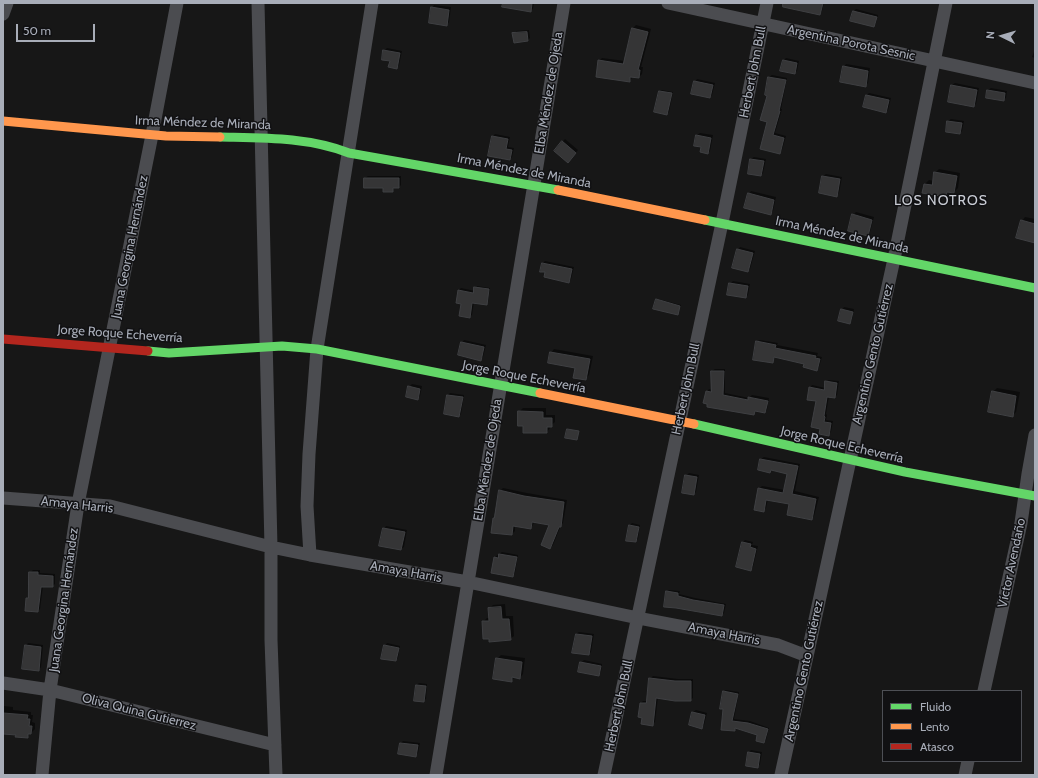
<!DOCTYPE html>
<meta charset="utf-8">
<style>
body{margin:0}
#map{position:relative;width:1038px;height:778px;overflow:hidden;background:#171717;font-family:Cabin,sans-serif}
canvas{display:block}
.frame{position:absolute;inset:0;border:4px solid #a8adb8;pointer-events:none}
.legend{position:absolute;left:882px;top:690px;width:140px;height:72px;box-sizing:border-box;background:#111113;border:1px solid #4d4f55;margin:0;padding:5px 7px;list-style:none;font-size:12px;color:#a8adb8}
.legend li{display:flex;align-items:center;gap:8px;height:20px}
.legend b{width:20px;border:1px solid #4d4f55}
.north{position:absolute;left:982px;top:16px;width:40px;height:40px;-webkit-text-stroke:3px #111113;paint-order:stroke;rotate:275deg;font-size:11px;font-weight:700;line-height:16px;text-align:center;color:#a8adb8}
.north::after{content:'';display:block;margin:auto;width:14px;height:18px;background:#a8adb8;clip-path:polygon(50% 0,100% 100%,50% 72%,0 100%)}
.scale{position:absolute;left:16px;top:24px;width:79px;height:18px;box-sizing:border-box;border:2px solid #a8adb8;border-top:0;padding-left:5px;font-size:12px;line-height:14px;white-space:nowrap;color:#a8adb8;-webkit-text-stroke:3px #111113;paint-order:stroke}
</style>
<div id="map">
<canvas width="1038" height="778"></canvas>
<div class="frame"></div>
<ul class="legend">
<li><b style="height:5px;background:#63d668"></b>Fluido</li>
<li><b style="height:5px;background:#ff974d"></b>Lento</li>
<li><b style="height:5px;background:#b3261e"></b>Atasco</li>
</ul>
<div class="north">N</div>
<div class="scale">50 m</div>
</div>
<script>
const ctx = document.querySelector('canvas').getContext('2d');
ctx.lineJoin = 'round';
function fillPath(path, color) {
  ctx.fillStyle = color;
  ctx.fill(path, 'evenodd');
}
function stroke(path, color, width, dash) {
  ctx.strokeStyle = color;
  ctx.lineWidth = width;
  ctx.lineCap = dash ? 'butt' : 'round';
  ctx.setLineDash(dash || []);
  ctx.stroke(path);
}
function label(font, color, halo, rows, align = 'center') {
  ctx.font = font + ' Cabin,sans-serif';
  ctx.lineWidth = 3;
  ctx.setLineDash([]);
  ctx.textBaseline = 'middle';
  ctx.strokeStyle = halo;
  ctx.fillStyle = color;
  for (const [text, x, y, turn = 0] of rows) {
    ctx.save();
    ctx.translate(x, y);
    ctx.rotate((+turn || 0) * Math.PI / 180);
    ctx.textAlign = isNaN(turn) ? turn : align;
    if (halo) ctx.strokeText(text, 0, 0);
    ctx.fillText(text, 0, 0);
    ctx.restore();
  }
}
const shadow = new Path2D(`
 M517,3H534L533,9L530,11Z
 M785,3H824L822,11L820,14Z
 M434,5L451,7L449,22L447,25L432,8Z
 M856,9L878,15L876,23L874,26L854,11Z
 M636,25L651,29L641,67H643L642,74L639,77H633L629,81L599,61L602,58L625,61L633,28Z
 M529,30L530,38L528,40L514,34L516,31Z
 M387,48L402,51L399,65L397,68L384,51Z
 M1035,49V58L1032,57Z
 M786,58L799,61L797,71L794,73L784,60Z
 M846,64L870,68L868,83L865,86L844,67Z
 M772,75L787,78L781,109H782L775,133L786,136L782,150L780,152L762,148L768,122V95L766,94L769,77Z
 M697,79L715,83L712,95L710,97L695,82Z
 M955,83L979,88L976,104L973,106L952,85Z
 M991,88L1007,91L1006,98L1003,100L987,97L988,90Z
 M662,90L673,92L669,112L667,114L660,91Z
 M869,93L891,98L888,110L886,112L867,95Z
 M951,119L964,121L962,131L960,133L948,121Z
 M700,133L713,135L710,151L708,153L702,146L697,135Z
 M495,134L510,137L508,147L514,148L512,157L510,159L493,136Z
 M565,139L578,150L568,162L555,150Z
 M754,157L766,159L763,173L761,175L749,173L751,159Z
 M939,169L960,173L958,188L954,192H949L946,196L925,184L929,180L934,181L935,173Z
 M826,174L842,177L839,193L836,196L823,176Z
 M368,176H401V185L399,187H395L392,191L384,187H365V178Z
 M751,191L776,197L773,211L770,214L749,194Z
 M856,212L874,217L870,232L868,235L853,215Z
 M1025,217L1035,219V242L1022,221Z
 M740,247L755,251L750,269L748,271L738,250Z
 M545,261L574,267L571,279L569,282L542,271L543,263Z
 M733,281L750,284L748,295L746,297L730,284Z
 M477,286L490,288L488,302L486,304L474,302L472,315L469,317L462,304L459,290L461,288L475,291Z
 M658,299L681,305L678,313L657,300Z
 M844,307L854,309L852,320L850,322L842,310Z
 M464,340L486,345L483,357L481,359L462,343Z
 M760,340L778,343L777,345L818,353L817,356L822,357L819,367L817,369L805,363L775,357L772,362L757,342Z
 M554,349L593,356L589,375L585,379L576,368L551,353Z
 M715,369H725V393L749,398L752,395L769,398L767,410L765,412L756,411L754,414L707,392L709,389L712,390V371Z
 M829,380L839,381L837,395L835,397L829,396L826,414L827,415L826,420L833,421L831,432L828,434L821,428L817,400L810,388L812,385L825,388L826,382Z
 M412,384L422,386L420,396L417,399L409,387Z
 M997,388L1020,392L1016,412L1012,416L993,392Z
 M450,393L464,395L461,414L459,416L445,413L448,395Z
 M523,408H546V415H555V422L550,426V428L547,432L524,425L519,412Z
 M764,457L800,464L795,491L819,497L814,516L812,519L790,504L768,499L766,508L763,511L759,489L762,486L785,490L788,473L772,470L770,472L761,459Z
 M689,473L699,475L696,492L694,494L686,476Z
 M503,488L527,493L567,500L563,523L561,525L553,545L550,548L551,524L534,522L533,525L530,528L515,525V531L512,534L493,518L496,516L500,491Z
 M632,523L640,525L638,539L635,541L630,525Z
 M386,526L407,530L404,547L401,549L384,529Z
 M745,540L753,542L752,545L758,546L753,567L750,570L743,542Z
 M502,552L518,555L515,573L513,576L495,557Z
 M33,570H40V573L55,574V584L52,586H43L40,609L38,611L27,598L30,596V573Z
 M669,590L680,591L679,594L695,598L726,604L724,613L722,615L667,592Z
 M505,604L506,616H513L514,636L510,639L490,638L483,622L487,618H490L489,609L493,605Z
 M579,632L594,634L591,652L589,654L576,634Z
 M28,643L43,645L41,667L39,670L26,646Z
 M387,643L400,646L398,658L396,660L385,646Z
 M501,655L525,658L523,674L520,678L515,677L511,681L497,659Z
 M584,660L602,664L601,672L598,675L581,663Z
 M653,676L678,679H693V698L690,700L658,697L655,722L652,725L641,703L643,701H648L650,679Z
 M419,683L427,684L426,699L423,701L417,685Z
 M726,690L739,692L734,719L750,721L769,728L766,740L764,742L758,734L736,728L735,730L722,729L724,691Z
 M4,706L13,707V710L31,712V715H33L32,722L35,723V729L27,737L17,734L3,733V707Z
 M696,710L707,713L704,725L702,727L693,712Z
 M403,741L420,743L418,753L416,755L401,743Z
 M751,750L762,752L760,764L758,767L749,752Z`);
const building = new Path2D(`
 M503,3H532L531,12L502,7Z
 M783,3H823L820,15L783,7Z
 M431,7L449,10L447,26L429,23Z
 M853,11L877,17L874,27L850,21Z
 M632,28L648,32L638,70H640L639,78L630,77V82L596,77L598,60L623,64Z
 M527,32L528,41L514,43L512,33Z
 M383,50L400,53L397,69L388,67L390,61L382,60Z
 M783,60L797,63L795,74L780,71Z
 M843,66L868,71L866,87L840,82Z
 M768,77L786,80L779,111H780L773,135L784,138L780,154L760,149L767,122L760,120L767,96L765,95Z
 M694,81L713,85L710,98L691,94Z
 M951,85L977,90L974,107L948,102Z
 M987,90L1005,93L1004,101L986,98Z
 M659,91L672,93L667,115L654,112Z
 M866,95L889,100L886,113L863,107Z
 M947,121L962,123L960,134L946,132Z
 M696,135L711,138L708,154L700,152L701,147L694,146Z
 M492,136L508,139L506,149L512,150L510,160L488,156Z
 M562,141L576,153L568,163L554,151Z
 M750,159L764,161L761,176L748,174Z
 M934,172L957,176L954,193L947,192L946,197L922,193L924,184L932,185Z
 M822,176L840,179L837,197L819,193Z
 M364,178H399V188H393V192H383V188H364Z
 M748,193L774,200L771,215L744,208Z
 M852,214L872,220L868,236L848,231Z
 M1021,220L1035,224V243L1016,238Z
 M737,249L753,253L748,272L732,268Z
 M542,263L572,269L569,283L544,277L545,272H540Z
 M729,283L748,286L746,298L727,295Z
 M474,287L489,289L487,305L472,303L470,318L459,316L461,304L456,303L458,290L473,293Z
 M656,299L680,306L678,315L653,309Z
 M841,309L853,312L850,324L838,321Z
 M756,341L776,345L775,348L816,356L815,358L820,359L817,371L803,367L804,364L774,357L773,363L753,360Z
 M461,342L484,347L481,361L458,355Z
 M550,352L590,359L586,380L573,378L575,368L548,363Z
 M711,371H724L723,395L748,400V397L768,401L765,413L755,411L754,415L707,407V404L703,403L706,391L711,392Z
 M825,381L837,383L835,398L827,397L824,416L825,417L824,422L831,423L829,436L819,434L820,429L811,427L816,401L807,400L809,387L824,390Z
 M408,386L420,389L418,400L406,397Z
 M992,391L1016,396L1013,417L988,412Z
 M447,395L463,397L459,417L444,414Z
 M518,411L543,412V418H552V427H547V433H523V426H518Z
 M567,429L579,431L577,440L565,438Z
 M760,459L798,466L792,494L816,499L812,520L787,515L789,504L766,500L764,512L754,510L758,488L783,493L787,474L771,470L770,473L758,470Z
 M685,475L697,477L694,495L682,493Z
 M499,490L524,496L564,502L561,527H559L550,549L541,545L549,525L532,522L531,529L513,526L512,535L491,533L493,518H494Z
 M629,525L639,527L636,542L626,541Z
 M383,528L405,532L401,550L379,546Z
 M742,542L751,544L750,547L756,549L751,571L736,567Z
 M499,554L517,557L513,577L491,573L494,557L498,558Z
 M29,572H38V575L53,576V587H41L38,612L25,611L26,598H28Z
 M666,591L678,593V596L693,600L724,605L722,616L676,608L664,607Z
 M501,607L502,619H509L511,640L489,642V639H483L482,621H489L488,608Z
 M576,634L592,636L589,655L572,653Z
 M25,645L41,647L39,671L22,669Z
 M384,645L399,648L396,661L381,659Z
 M496,658L522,662L520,679L512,677V682L493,679Z
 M580,662L601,666L599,676L578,672Z
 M649,678L675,681H691V701H675L656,698L653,726L641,724L642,718L638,717L640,703H646Z
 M416,685L426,686L424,702L414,701Z
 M723,691L738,694L732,721L748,723L768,729L764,743L756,741L757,735L735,728V731L721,730L723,709H720Z
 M692,712L705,715L702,729L689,725Z
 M3,713L28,715L27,719H30L29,726H32L31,734H28V738L15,737L16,735L3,734Z
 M400,743L418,745L416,757L398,754Z
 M748,752L760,754L758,768L746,766Z`);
const street = new Path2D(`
 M258,3L271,547V640L276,775
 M668,3L1035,83
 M3,14L7,3
 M3,498L110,506L271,547L310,555L468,582L638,618L778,645L807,656
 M310,555L307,506L309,454L317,349L372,3
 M3,683L50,690L275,745
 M984,691L1021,523L1028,474L1035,435
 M42,775L50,690L78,504L152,135L177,3
 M436,775L564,3
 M604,775L722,223L767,3
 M781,775L894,259L946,3
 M965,775L968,761`);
const fast = new Path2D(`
 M220,137C263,138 308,137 349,153L558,190
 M705,220L1035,288
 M148,351L169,353L282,346L317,349L540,393
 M694,424L905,472L1035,496`);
const slow = new Path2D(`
 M3,121L166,136L220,137
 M558,190L705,220
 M540,393L694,424`);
const jam = new Path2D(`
 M3,339L148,351`);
const streetNames = [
 ["Argentina Porota Sesnic",851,43,12],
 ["Herbert John Bull",753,72,-79],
 ["Elba Méndez de Ojeda",549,93,-81],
 ["Irma Méndez de Miranda",203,123,2],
 ["Irma Méndez de Miranda",524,171,11],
 ["Irma Méndez de Miranda",842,235,12],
 ["Juana Georgina Hernández",130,247,-79],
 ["Jorge Roque Echeverría",120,334,4],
 ["Argentino Gento Gutiérrez",873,354,-77],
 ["Jorge Roque Echeverría",524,377,11],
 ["Herbert John Bull",686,389,-78],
 ["Jorge Roque Echeverría",842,445,13],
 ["Elba Méndez de Ojeda",488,460,-81],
 ["Amaya Harris",77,505,6],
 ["Víctor Avendaño",1012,563,-78],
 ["Amaya Harris",406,572,10],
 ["Juana Georgina Hernández",64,600,-82],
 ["Amaya Harris",724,634,11],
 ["Argentino Gento Gutiérrez",804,671,-78],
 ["Herbert John Bull",619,706,-78],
 ["Oliva Quina Gutierrez",139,712,14]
];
const neighbourhoodNames = [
 ["LOS NOTROS",941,201]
];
fillPath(shadow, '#0007');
fillPath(building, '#353536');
stroke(building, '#3f4043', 1);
stroke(street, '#4b4c50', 13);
stroke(fast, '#63d668', 9);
stroke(slow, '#ff974d', 9);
stroke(jam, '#b3261e', 9);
label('13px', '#a8adb8', '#111113', streetNames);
ctx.letterSpacing = '1px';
label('14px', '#c9ccd4', '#111113', neighbourhoodNames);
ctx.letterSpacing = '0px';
</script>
